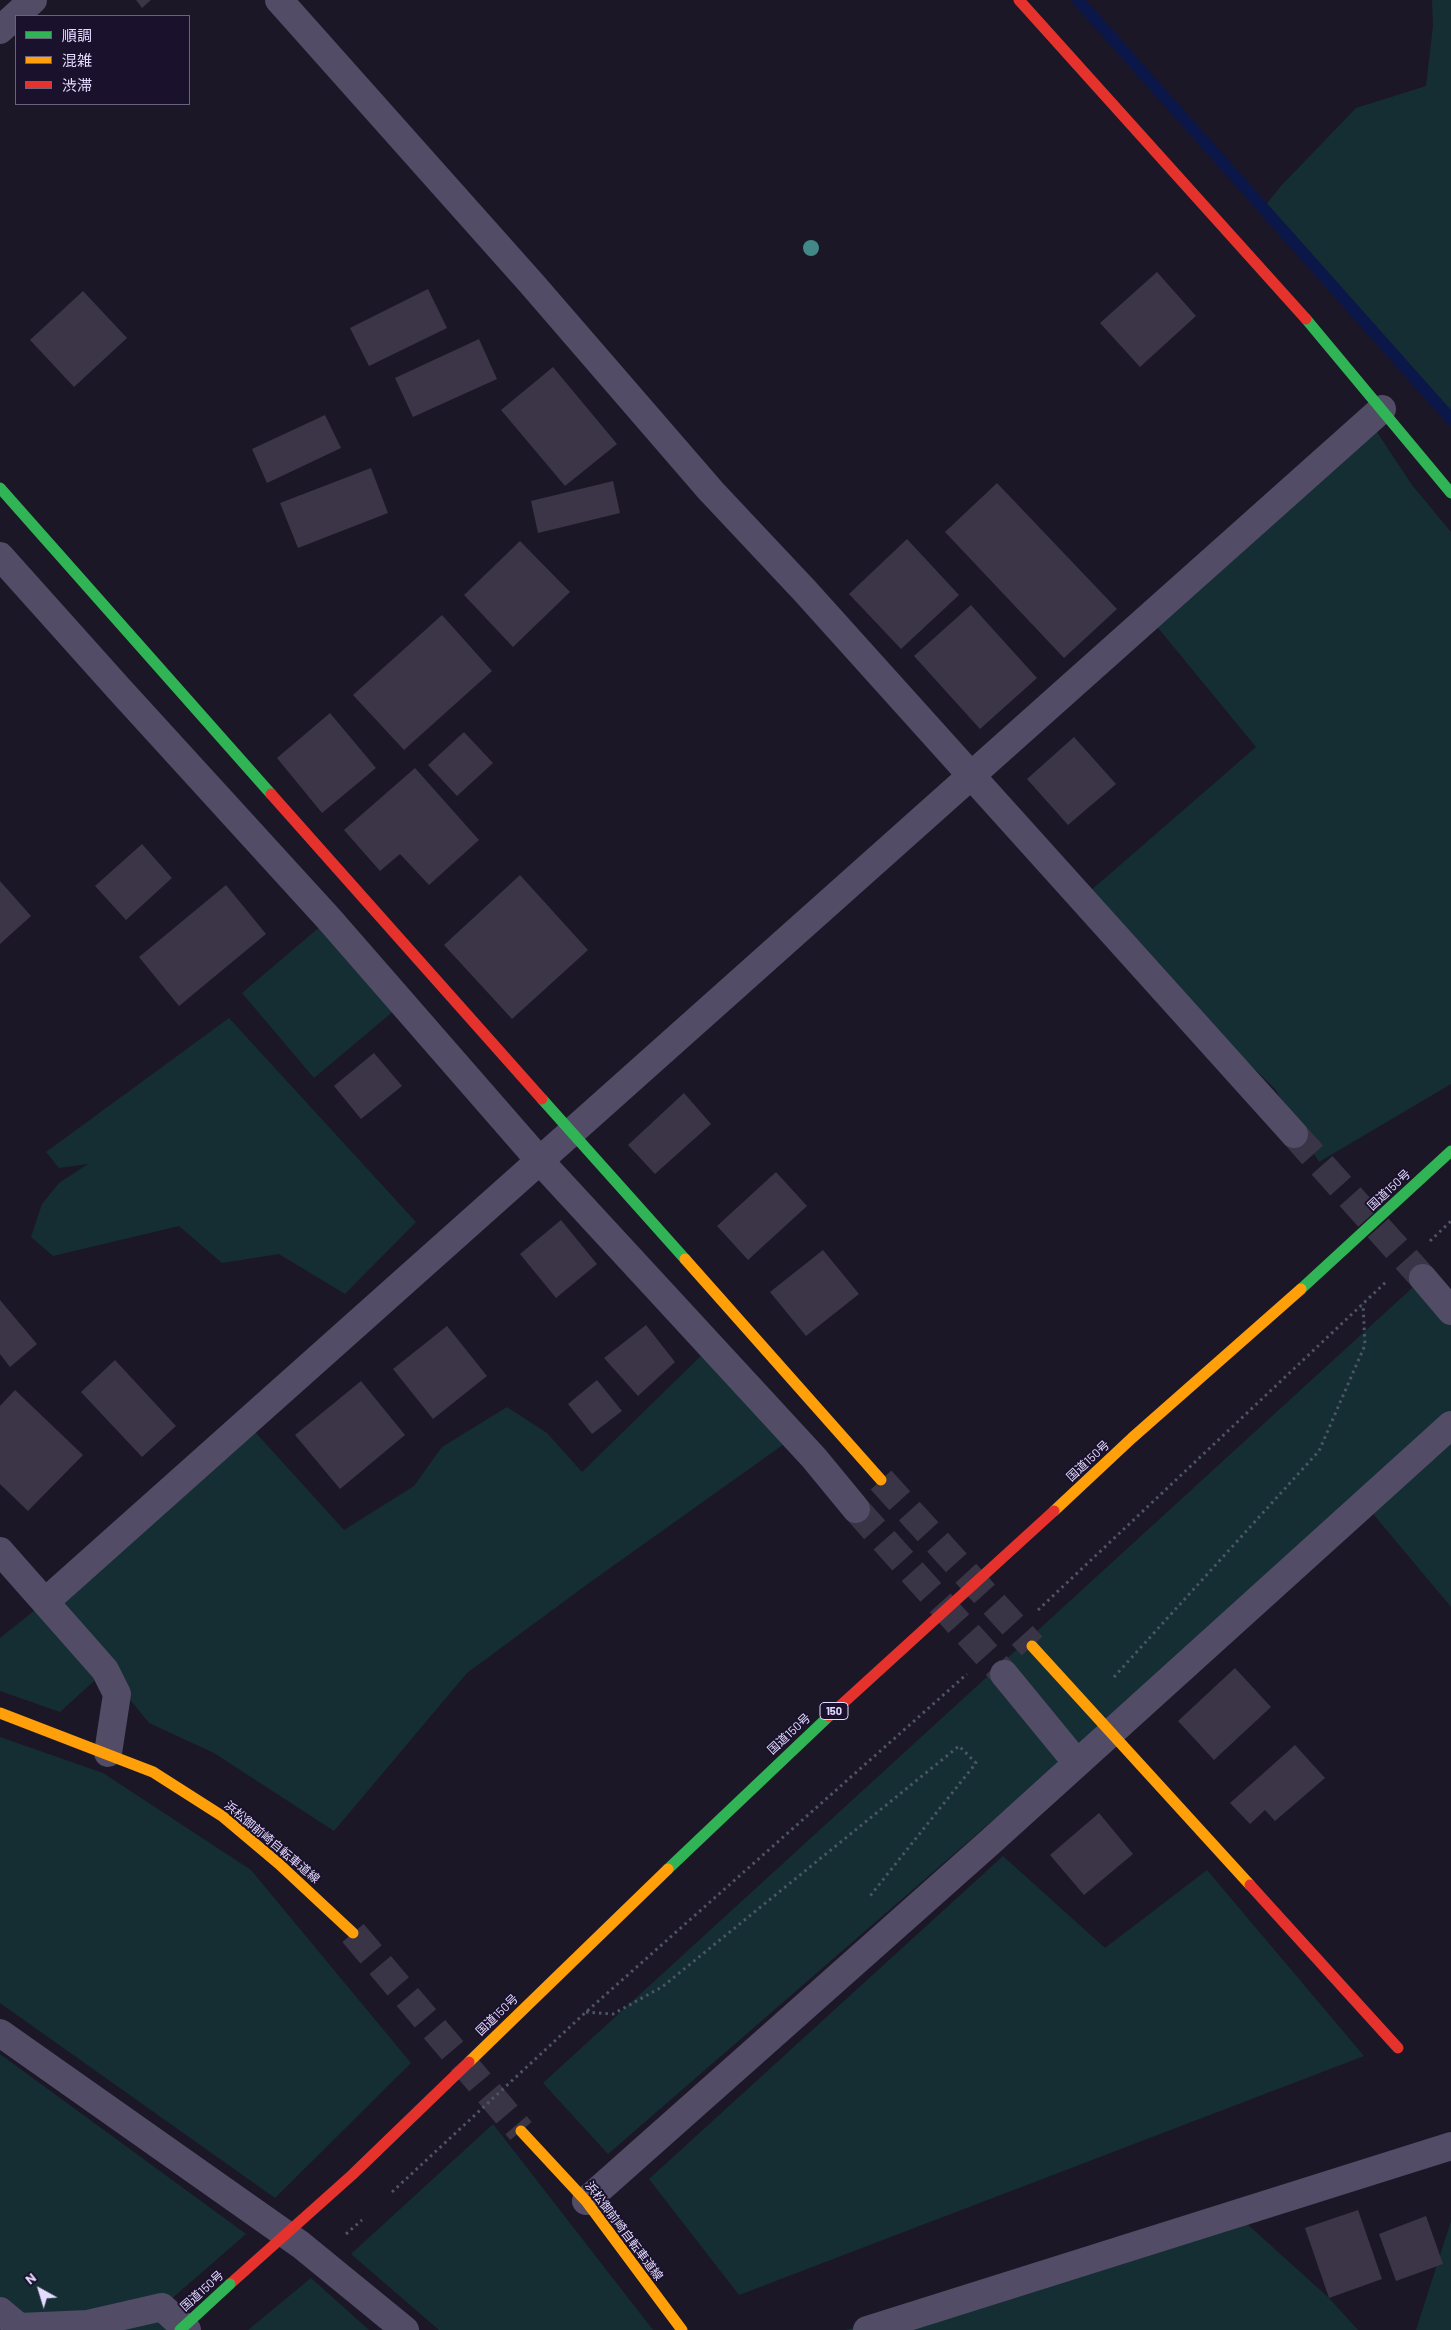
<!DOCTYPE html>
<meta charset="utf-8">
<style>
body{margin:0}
#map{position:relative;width:1451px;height:2330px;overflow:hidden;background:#1c1726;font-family:Barlow,"Noto Sans JP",sans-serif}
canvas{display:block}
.legend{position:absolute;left:15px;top:15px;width:175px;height:90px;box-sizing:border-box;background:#1a112c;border:1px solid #6b6280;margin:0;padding:6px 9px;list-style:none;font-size:15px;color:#e5dbff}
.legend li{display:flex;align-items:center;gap:10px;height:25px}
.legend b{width:25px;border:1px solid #6b6280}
.north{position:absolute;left:15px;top:2265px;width:50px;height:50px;-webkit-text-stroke:4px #1a112c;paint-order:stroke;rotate:321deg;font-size:14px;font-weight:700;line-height:20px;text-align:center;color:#e5dbff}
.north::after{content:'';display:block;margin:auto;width:18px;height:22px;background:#e5dbff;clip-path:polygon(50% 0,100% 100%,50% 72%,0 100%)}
</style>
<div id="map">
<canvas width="1451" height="2330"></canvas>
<ul class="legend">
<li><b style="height:6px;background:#30b455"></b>順調</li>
<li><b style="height:6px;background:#ff9f0a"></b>混雑</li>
<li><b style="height:6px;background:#e5322d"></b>渋滞</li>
</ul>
<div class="north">N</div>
</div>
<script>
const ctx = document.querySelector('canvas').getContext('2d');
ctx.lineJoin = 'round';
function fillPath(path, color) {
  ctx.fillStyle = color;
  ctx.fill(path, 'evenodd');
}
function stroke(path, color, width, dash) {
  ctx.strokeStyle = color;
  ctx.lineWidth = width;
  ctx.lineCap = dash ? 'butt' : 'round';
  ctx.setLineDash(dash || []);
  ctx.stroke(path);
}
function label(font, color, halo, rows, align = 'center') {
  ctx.font = font + ' Barlow,"Noto Sans JP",sans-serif';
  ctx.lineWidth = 4;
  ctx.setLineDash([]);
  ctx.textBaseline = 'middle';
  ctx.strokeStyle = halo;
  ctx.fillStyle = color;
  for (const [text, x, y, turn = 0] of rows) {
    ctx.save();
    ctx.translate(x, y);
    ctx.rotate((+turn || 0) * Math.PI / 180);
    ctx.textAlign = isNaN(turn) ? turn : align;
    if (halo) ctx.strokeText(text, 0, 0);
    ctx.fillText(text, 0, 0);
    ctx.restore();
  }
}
const green = new Path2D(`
 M1432,0H1451V424L1261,211L1280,187L1356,108L1426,86L1433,26Z
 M1369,420L1412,485L1451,532V1084L1319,1162L1275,1089L1081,899L1256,747L1149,617Z
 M329,919L402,1004L314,1078L242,993Z
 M229,1018L416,1222L345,1294L279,1254L222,1263L179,1226L53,1256L31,1237L42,1204L59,1183L88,1164L59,1168L46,1152Z
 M1423,1278L1451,1311V1423L608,2154L543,2083Z
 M710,1347L794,1437L589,1583L467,1673L334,1831L214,1753L149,1723L106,1670L60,1712L0,1691V1638L45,1602L247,1423L344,1530L414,1486L442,1447L507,1407L547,1433L582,1472Z
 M1451,1425V1607L1364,1503Z
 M0,1737L103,1773L251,1870L411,2063L275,2198L0,2003Z
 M1003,1856L1105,1948L1207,1870L1364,2056L739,2295L649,2179Z
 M0,2054L246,2234L162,2307L142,2312L172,2330H0Z
 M493,2124L653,2330H439L351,2254Z
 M1236,2214L1329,2298L1358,2330H846Z
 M1451,2221V2330H1416Z
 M311,2278L369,2330H248Z`);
const stream = new Path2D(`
 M1078,0L1451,419`);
const building = new Path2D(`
 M136,0H151L142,8Z
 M1157,272L1196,316L1140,367L1100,323Z
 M428,289L447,328L369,366L350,328Z
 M83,291L127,338L74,387L30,340Z
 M479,339L497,379L413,417L395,378Z
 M553,367L617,444L565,486L501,410Z
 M325,415L341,448L267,483L252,449Z
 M371,468L388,513L298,548L280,503Z
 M613,481L620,513L538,533L531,501Z
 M997,483L1117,609L1064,658L945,532Z
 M907,539L959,595L901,649L849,594Z
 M520,541L570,592L513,647L464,595Z
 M971,605L1037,678L980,729L914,656Z
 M442,615L492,671L404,750L353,695Z
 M330,713L376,768L322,813L277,758Z
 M464,732L493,763L457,796L428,765Z
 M1074,737L1116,784L1068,825L1027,779Z
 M415,768L479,840L429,885L400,854L380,871L344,830Z
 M142,844L172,878L126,920L95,886Z
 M520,875L588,950L512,1019L444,945Z
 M0,881L31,916L0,944Z
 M226,885L266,934L179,1006L139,957Z
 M374,1053L402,1086L361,1119L334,1086Z
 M684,1093L711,1124L655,1174L628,1145Z
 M776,1172L807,1206L748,1260L717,1226Z
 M561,1220L597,1264L556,1298L520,1254Z
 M823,1250L859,1294L806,1336L770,1292Z
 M0,1300L37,1344L10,1367L0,1354Z
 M646,1325L675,1362L638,1396L604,1358Z
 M447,1326L487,1376L433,1419L393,1369Z
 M115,1360L176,1426L142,1457L81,1392Z
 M597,1380L622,1411L592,1434L568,1404Z
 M361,1381L405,1435L340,1489L295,1435Z
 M15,1390L83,1455L28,1511L0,1484V1406Z
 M1235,1668L1271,1707L1214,1760L1178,1721Z
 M1295,1745L1325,1778L1275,1821L1265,1810L1250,1824L1230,1803Z
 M1099,1813L1133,1854L1084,1895L1050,1855Z
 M1358,2210L1382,2279L1329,2298L1305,2228Z
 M1426,2216L1443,2264L1396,2281L1379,2234Z`);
const streetTunnel = new Path2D(`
 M1294,1134L1423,1278
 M856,1509L1004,1674`);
const secondaryTunnel = new Path2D(`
 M881,1480L1032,1646
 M353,1933L521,2131`);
const path = new Path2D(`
 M1430,1241L1451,1221
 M1038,1610L1387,1281
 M1114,1677L1319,1451L1365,1345L1363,1304
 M586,2012L613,2014L662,1987L959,1746L976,1763L870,1896
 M392,2192L586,2012L967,1674
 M346,2234L362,2220`);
const street = new Path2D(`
 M279,0L532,284L711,491L805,591L1294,1134
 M0,30L33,0
 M0,556L120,690L329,919L540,1161L814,1458L856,1509
 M1423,1278L1451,1311
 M0,1551L105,1670L117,1694L108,1753
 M45,1602L1382,409
 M1004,1674L1077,1763
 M0,2033L301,2245L405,2330
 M586,2201L989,1843L1451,1425
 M0,2311L19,2327L88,2324L162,2307L187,2330
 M867,2330L1451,2146`);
const fast = new Path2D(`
 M1306,319L1451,493
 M0,488L271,794
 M542,1099L685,1259
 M1301,1289L1451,1151
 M668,1869L829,1716`);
const slow = new Path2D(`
 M685,1259L881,1480
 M1054,1511L1132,1438L1301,1289
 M1032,1646L1250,1885
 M0,1713L153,1772L222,1816L279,1864L353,1933
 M469,2062L668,1869
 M521,2131L586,2201L682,2330`);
const jam = new Path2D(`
 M1019,0L1306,319
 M271,794L542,1099
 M829,1716L1054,1511
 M1250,1885L1398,2048
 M230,2284L352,2175L469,2062`);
const fastBridge = new Path2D(`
 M180,2330L230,2284`);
const trees = [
 [811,248]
];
const shields = [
 [834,1711,28]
];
const shieldNames = [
 ["150",834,1711]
];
const streetNames = [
 ["国道150号",1389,1190,-43],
 ["国道150号",1088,1461,-43],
 ["国道150号",789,1734,-43],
 ["浜松御前崎自転車道線",272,1842,40],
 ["国道150号",497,2015,-44],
 ["浜松御前崎自転車道線",624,2231,53],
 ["国道150号",202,2291,-42]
];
fillPath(green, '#142e34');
stroke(stream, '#0c1749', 12);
fillPath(building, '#3b3547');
stroke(streetTunnel, '#3a3447', 28, [28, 14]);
stroke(secondaryTunnel, '#3a3447', 28, [28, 14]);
stroke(path, '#4c5667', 3, [2.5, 4]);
stroke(street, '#524c67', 28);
stroke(fast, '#30b455', 11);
stroke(slow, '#ff9f0a', 11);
stroke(jam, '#e5322d', 11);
stroke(fastBridge, '#30b455', 11);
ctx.fillStyle = '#438888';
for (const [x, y] of trees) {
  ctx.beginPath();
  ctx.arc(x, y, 8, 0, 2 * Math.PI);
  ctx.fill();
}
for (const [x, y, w] of shields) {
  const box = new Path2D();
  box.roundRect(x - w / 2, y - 8.5, w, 17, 4);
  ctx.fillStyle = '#1a112c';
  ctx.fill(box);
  stroke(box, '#e5dbff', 1);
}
label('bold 11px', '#e5dbff', null, shieldNames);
label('12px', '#e5dbff', '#1a112c', streetNames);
</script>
